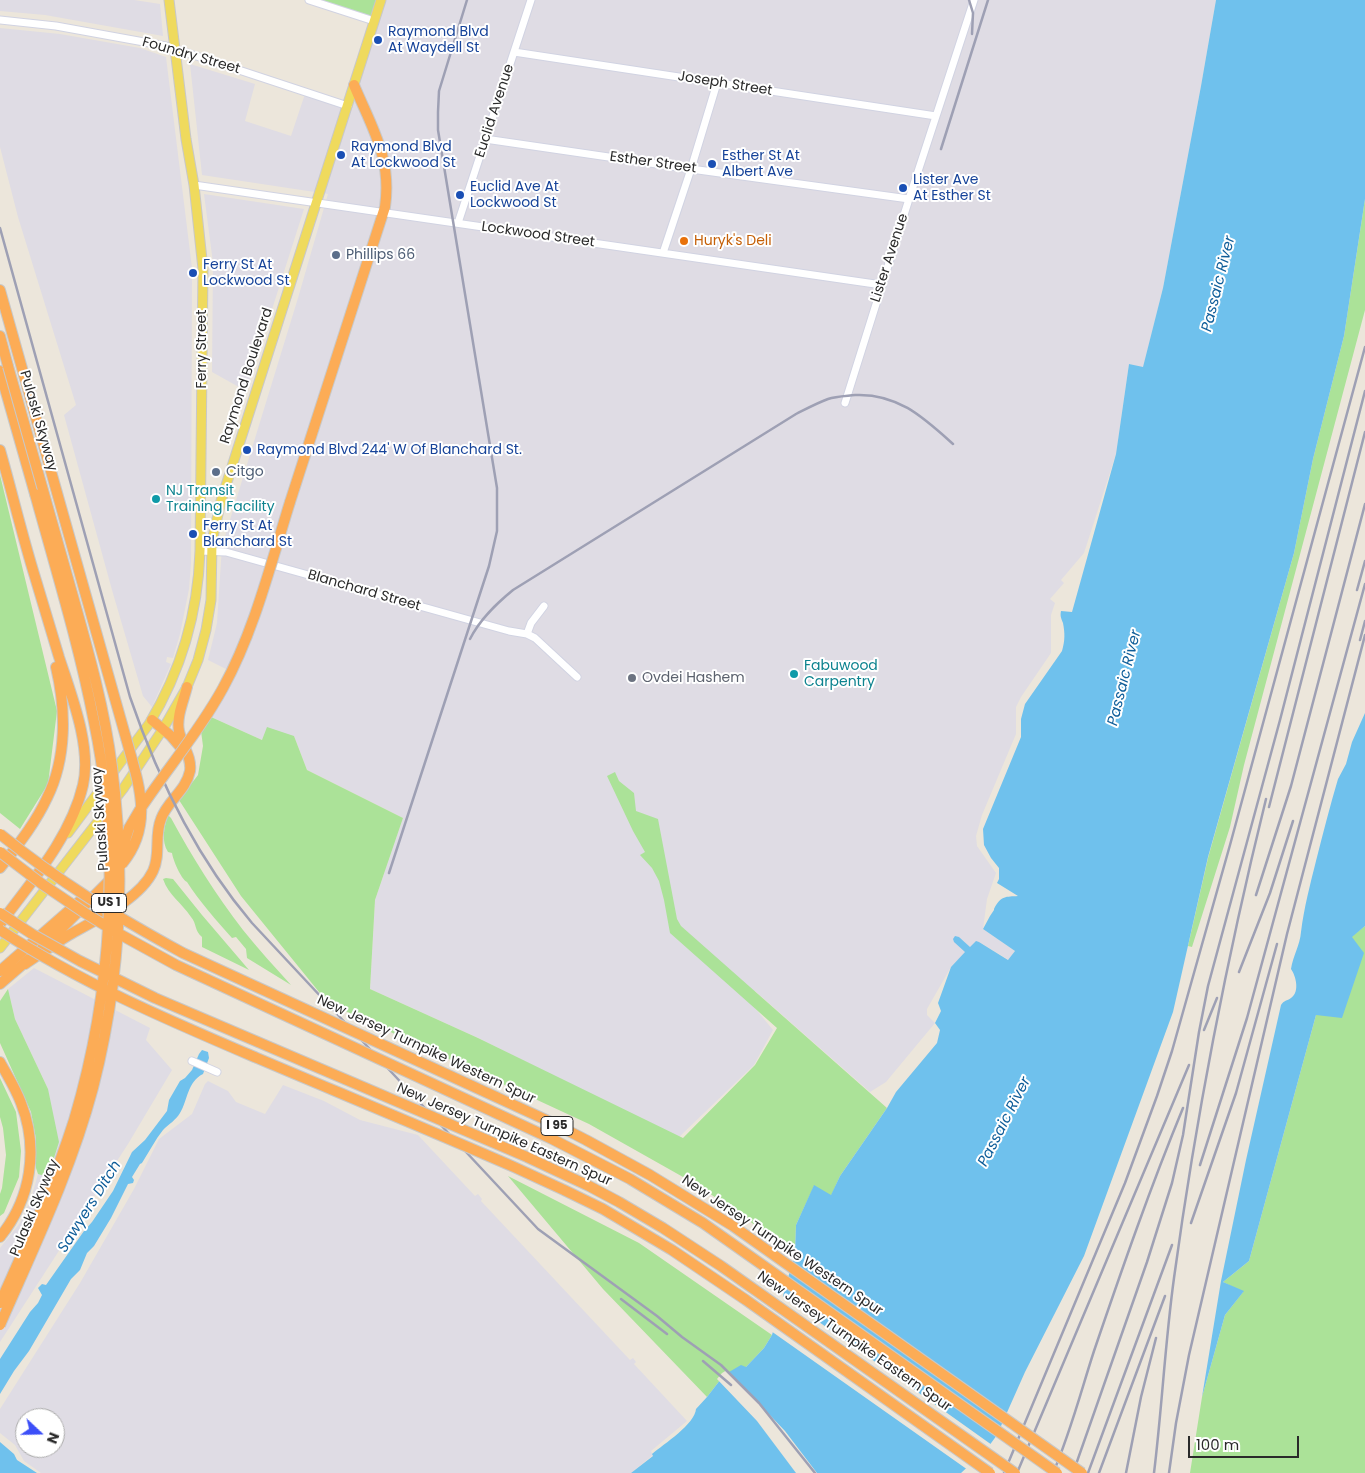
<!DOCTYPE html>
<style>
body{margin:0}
#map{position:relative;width:1365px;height:1473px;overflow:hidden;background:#ece6db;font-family:Poppins,sans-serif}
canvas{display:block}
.north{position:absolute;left:15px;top:1408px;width:50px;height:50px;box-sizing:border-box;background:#fff;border:1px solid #aaa;border-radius:50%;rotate:111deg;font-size:14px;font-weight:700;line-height:20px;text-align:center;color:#2a2a2a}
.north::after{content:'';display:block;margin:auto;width:18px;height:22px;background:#3c4ff8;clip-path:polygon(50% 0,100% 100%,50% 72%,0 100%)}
.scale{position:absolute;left:1188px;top:1436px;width:111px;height:22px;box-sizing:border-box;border:2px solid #2a2a2a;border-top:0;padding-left:6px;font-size:15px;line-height:18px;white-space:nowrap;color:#2a2a2a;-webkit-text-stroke:4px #fff;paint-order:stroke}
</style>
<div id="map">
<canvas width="1365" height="1473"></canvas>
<div class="north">N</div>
<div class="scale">100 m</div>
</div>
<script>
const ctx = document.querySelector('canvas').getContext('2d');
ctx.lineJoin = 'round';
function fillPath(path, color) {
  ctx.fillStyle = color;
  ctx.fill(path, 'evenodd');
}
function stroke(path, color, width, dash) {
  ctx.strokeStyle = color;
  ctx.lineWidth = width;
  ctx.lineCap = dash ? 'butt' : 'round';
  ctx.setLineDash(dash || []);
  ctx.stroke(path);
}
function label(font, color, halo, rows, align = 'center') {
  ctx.font = font + ' Poppins,sans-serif';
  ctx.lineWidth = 4;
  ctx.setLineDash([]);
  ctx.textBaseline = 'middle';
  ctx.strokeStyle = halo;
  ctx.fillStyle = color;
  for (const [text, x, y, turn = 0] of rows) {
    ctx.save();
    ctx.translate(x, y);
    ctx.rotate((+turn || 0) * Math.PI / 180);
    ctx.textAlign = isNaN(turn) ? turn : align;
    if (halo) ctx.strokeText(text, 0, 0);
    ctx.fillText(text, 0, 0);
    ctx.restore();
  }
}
const industrial = new Path2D(`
 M0,0H134L160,4L163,36L45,15L0,11Z
 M380,0H1216L1201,86L1163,288L1143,368L1129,364L1116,454L1084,553L1061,580L1064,583L1050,599L1055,603L1051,615V653L1021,697L1016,707V734L982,815L976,836L977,846L996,873L987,899L983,929L1015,951L1009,960L979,942L970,948L959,937L966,952L951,967L927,1009V1015L935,1023L886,1082L870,1092L755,991V1008L773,1030L754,1065L678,1138L478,1038L370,989L375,900L403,818L307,770L294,736L262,740L211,717L236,674L208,660L217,623L222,546L298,298L328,194L202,175L190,64L255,84L245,121L291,136L306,91L346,104Z
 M0,28L60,34L140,48L166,57L192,268L191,563L189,589L180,634L173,658L167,657L166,662L171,664L152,707L143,696L112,590L64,415L76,405L18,217L0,147Z
 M204,194L304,209L246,391L212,372L213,263Z
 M34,968L150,1028L146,1040L172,1070L128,1144L0,1342V1248L20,1223L31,1199L38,1174L48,1177V1089L15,1019L8,989Z
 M208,1081L228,1091L236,1102L265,1114L283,1085L324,1101L360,1120L418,1135L475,1196L478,1194L482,1199L481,1201L630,1360L633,1358L636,1362L634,1364L687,1421L651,1451L653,1455L631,1473H41L24,1461L15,1445L0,1433V1409L80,1283L134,1189L159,1139L192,1114L205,1084ZM25,1418H55V1448H25Z`);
const green = new Path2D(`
 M314,0H380L373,21Z
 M1365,199V310L1244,765L1230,827L1192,947L1188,946L1208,858L1294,553L1313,459L1344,336Z
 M0,475L57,711L48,784L20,829L0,813Z
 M211,717L262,740L267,727L294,736L307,770L403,818L375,900L370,989L478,1038L683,1138L755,1065L777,1028L670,933L664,900L659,881L652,868L640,855L645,852L633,831L607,776L615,772L619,781L634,793L636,811L658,819L677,919L681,926L887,1108L840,1176L831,1196L814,1186L796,1225L795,1253L699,1186L589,1124L328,1003L241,896L179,800L198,775L203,746L201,731Z
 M168,815L171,818C192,857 216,895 243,930C258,949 275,967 291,985L247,958L246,949L236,937L232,938C216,920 200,902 187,882C181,879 173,860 172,853L168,852C161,841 164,827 168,815Z
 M166,878L173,879L202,915L249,970L202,947V937C194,930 197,924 191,917C181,902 169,896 163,879Z
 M1365,926V1473H1190L1202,1397L1225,1315L1243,1292L1223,1282L1249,1261L1316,1015L1351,937Z
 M8,989L15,1019L48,1089L59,1142L48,1177L38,1174L36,1168V1139L31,1112L0,1043V1001Z
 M0,1078L16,1112L21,1151L19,1177L4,1213L0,1216V1194L2,1188L6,1155L3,1128L0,1117Z
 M508,1176L639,1243L772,1335L764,1348L746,1367L724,1375L707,1397L603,1289Z`);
const water = new Path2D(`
 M1216,0H1365V199L1344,336L1313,459L1294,553L1208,857L1173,1012L1084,1256L1025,1372L997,1435L986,1450L961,1473H631L653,1456L652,1454C664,1444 695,1424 696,1409L707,1397L724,1375L741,1365L746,1367L764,1348L772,1335L795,1253L796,1225L814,1185L831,1195L840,1176L887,1108L896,1092L937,1043L940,1030L935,1023L941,1011L938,1003L951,967L965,952L954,942L953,939L955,936L959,937L970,947L976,941L979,942L1008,960L1015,951L983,929L990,916L994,910V909C1001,895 1006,897 1018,896L997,883L999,879V868L991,858L984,845L983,829L1021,737V719L1025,704L1062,651C1065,641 1065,633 1063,623C1061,618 1060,616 1061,611L1072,612L1116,454L1129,364L1143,367L1163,288L1201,86Z
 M1365,713V926L1352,937L1364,953L1342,1018L1316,1015L1249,1261L1223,1282L1244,1291L1225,1315L1202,1397L1221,1281L1246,1160L1281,1005C1284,1000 1287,1001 1291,998C1300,992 1296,976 1291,969C1293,956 1300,945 1301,932C1304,908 1310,885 1316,861C1323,833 1330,806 1338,779L1346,764L1352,742Z
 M202,1050L208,1052L209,1058L203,1074C187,1082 188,1100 180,1113C176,1120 169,1124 163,1130C155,1140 149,1152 142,1163L140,1164L132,1177L134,1180L133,1183L128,1184L111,1218L94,1246L87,1253L80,1270L71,1279L29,1351L14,1371L0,1394V1359L30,1312L38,1303L42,1295L38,1288L42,1284L46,1285L84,1231L92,1222L113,1191L132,1152L145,1140L167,1111L169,1100L180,1081L185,1078L192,1070L199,1054Z
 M0,1442L14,1454L17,1460L37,1473H0Z`);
const pier = new Path2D(`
 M781,1295L860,1351L992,1445L988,1451L968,1470L771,1331Z
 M727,1370L785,1431L817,1473H796L757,1421L717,1379L722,1373Z`);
const minor = new Path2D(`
 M309,0L374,21
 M0,20L56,26L166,46L348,106
 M514,52L936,116
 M485,139L691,169L909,199
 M194,185L882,285
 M458,223L531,0
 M663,253L691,169L717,83
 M845,403L909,199L974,0
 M200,551L226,552L509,631L527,634L535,638L577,677
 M527,634L531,623L544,606
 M192,1061L217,1072`);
const major = new Path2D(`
 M68,833L149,724C181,671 198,613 200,551L203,269L194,185L186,139L169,0
 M0,948L123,789L163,729L187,687L198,660L206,630L211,600L212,541L221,501L381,0`);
const highway = new Path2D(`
 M0,290L126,738
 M0,336L8,366
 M0,371L35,494
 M0,450C12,492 22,535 35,577C43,604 51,630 59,657C71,694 92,747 83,785C71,837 31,882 0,924
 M290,502L385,207C392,158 372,128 354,85
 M152,720L171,736L183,750
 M0,868C17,846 35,824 47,798C67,758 66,709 56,667
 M42,948L113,877
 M25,964C40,954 54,944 69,935C95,920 140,899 153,871C161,854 154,836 161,819C167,801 186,791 190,771C192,757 182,745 179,731C176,717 184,700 187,687
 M0,971L80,901
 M0,984L29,959
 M0,1062C7,1075 16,1089 21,1103C39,1149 31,1199 0,1237`);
const rail = new Path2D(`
 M969,0L973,13L972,34
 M941,149L988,0
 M0,228L130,697C158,779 196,857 252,923L538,1229L657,1316L682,1337L721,1365L759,1403L815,1473
 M1357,590L1365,561
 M470,639C480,619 496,604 513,590L796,414C806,409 817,403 828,399C836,396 846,396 855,395C898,393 924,418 953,444
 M1360,640L1365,621
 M1269,807L1365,432
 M389,873L489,566L497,531V488L438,130V112L439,91L467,0
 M1256,895L1291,786L1365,504
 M1239,972L1270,893L1293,821
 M1204,1030L1217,998
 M1200,1165L1247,1018L1365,584
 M1191,1223L1236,1093L1277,944
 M621,1299L667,1334
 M703,1361L731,1385
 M1004,1473L1125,1183L1157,1096L1172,1051L1230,845L1365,347
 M1017,1473L1189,1065
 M1053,1473C1070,1434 1081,1391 1094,1351C1122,1269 1150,1188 1183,1108
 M1073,1473L1147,1262L1172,1183L1183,1135L1199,1032L1208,986L1280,720L1365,391
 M1088,1473L1172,1245
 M1099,1473L1165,1296
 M1126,1473L1141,1397L1156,1338
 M1154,1473C1162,1408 1165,1343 1174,1278C1196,1117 1227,957 1266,799
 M1169,1473L1176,1423L1189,1355L1287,934L1365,635`);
const highwayBridge = new Path2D(`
 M0,834C58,881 117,917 183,953L555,1124L586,1140L650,1175L733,1226L1082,1473
 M122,850L129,828L139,811C166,770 199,732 223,688C254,632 271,563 290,502
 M0,852L42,884L85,913L114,931L176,965L552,1139L630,1179L703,1223L1057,1473
 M122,864C155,824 138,782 126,738
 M0,913L32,934L80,961L155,998L527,1157L589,1186L619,1202L663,1228L721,1266L1015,1473
 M0,930C81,983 168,1020 257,1058C342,1094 429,1130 514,1167L564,1190L603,1209L672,1250L746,1300L990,1473
 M0,1303C27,1243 54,1183 74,1120C112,992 121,852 94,722C79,645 56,570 35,494
 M0,1325C34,1247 71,1171 93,1088C120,983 126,874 112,767C104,704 86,643 69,582C49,510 29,438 8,366`);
const markers = [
 [378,40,5,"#1a4fb4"],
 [341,155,5,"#1a4fb4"],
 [712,164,5,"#1a4fb4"],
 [903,188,5,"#1a4fb4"],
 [460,195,5,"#1a4fb4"],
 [684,241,5,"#e8710a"],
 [336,255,5,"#5c6f8a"],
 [193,273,5,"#1a4fb4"],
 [247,450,5,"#1a4fb4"],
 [216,472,5,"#5c6f8a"],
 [156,499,5,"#0f9aa8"],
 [193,534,5,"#1a4fb4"],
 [794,674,5,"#0f9aa8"],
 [632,678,5,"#6b7280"]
];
const shields = [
 [109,903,35],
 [557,1126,32]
];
const shieldNames = [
 ["US 1",109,903],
 ["I 95",557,1126]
];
const transitNames = [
 ["Raymond Blvd",388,32],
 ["At Waydell St",388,48],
 ["Raymond Blvd",351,147],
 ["At Lockwood St",351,163],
 ["Esther St At",722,156],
 ["Albert Ave",722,172],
 ["Lister Ave",913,180],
 ["At Esther St",913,196],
 ["Euclid Ave At",470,187],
 ["Lockwood St",470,203],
 ["Ferry St At",203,265],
 ["Lockwood St",203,281],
 ["Raymond Blvd 244' W Of Blanchard St.",257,450],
 ["Ferry St At",203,526],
 ["Blanchard St",203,542]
];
const streetNames = [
 ["Foundry Street",191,56,16],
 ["Joseph Street",725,84,9],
 ["Euclid Avenue",495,111,-72],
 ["Esther Street",653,163,8],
 ["Lockwood Street",538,235,8],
 ["Lister Avenue",890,258,-72],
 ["Ferry Street",202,349,-90],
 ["Raymond Boulevard",247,376,-72],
 ["Pulaski Skyway",38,421,74],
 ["Blanchard Street",364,591,16],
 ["Pulaski Skyway",101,819,-94],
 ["New Jersey Turnpike Western Spur",426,1050,25],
 ["New Jersey Turnpike Eastern Spur",504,1135,24],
 ["Pulaski Skyway",35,1208,-67],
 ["New Jersey Turnpike Western Spur",782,1246,34],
 ["New Jersey Turnpike Eastern Spur",854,1342,35]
];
const foodNames = [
 ["Huryk's Deli",694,241]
];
const serviceNames = [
 ["Phillips 66",346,255],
 ["Citgo",226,472]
];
const cultureNames = [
 ["NJ Transit",166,491],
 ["Training Facility",166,507],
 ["Fabuwood",804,666],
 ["Carpentry",804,682]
];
const worshipNames = [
 ["Ovdei Hashem",642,678]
];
const waterNames = [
 ["Passaic River",1219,284,-76],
 ["Passaic River",1125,678,-76],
 ["Passaic River",1005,1122,-63],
 ["Sawyers Ditch",90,1207,-58]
];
fillPath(industrial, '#dfdce4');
fillPath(green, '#abe298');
fillPath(water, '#6fc1ed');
fillPath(pier, '#ece6db');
stroke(minor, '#d1d3e2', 9);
stroke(major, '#c8c8c8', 11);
stroke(highway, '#c8c8c8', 12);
stroke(minor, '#fff', 7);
stroke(major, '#efda5d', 9);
stroke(highway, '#fcac56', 10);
stroke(rail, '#9ea0b4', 2.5);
stroke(highwayBridge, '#c8c8c8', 12, []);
stroke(highwayBridge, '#fcac56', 10);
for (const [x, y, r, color] of markers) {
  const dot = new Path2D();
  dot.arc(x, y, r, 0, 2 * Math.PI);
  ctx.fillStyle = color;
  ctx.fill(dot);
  stroke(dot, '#fff', 2);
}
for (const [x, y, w] of shields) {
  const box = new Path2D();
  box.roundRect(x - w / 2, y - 9.5, w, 19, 4);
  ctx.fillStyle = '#fff';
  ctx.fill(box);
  stroke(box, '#2a2a2a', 1);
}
label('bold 12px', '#2a2a2a', null, shieldNames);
label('14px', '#164399', '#fff', transitNames, 'left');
label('14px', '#2a2a2a', '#fff', streetNames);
label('14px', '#c56008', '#fff', foodNames, 'left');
label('14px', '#4e5e75', '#fff', serviceNames, 'left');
label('14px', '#0d838f', '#fff', cultureNames, 'left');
label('14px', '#5b616d', '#fff', worshipNames, 'left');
label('italic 15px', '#0e5d99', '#fff', waterNames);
</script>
